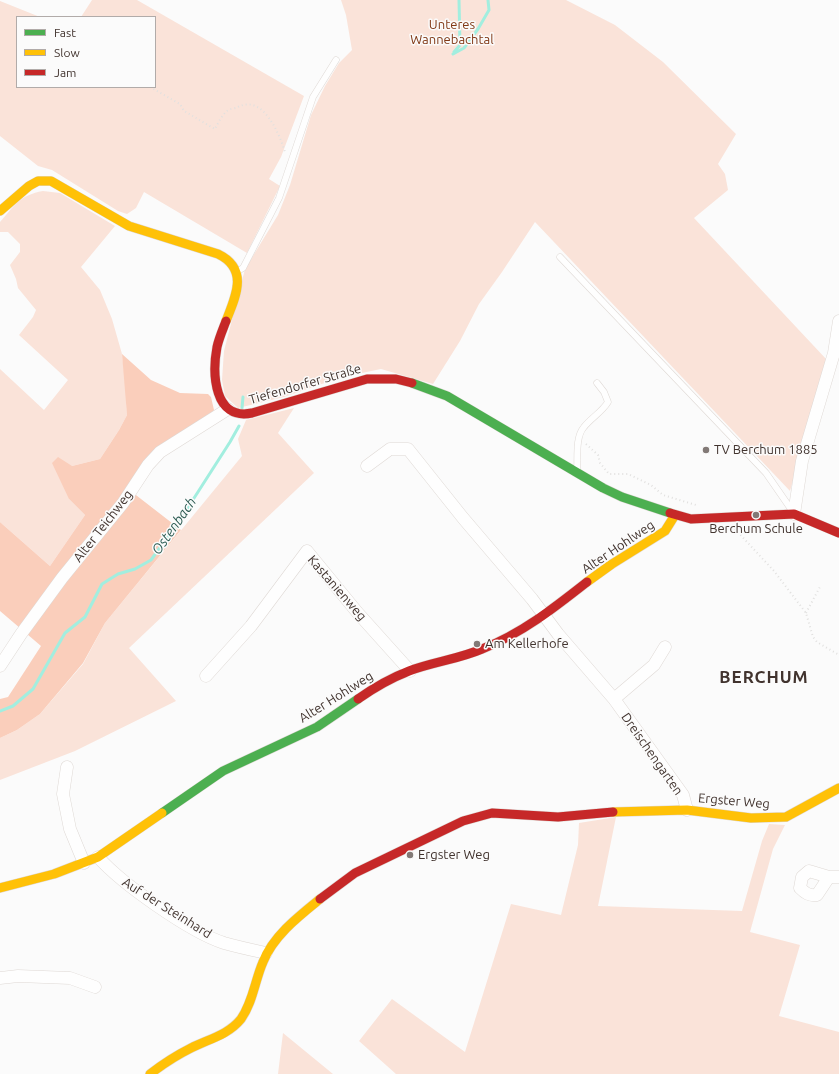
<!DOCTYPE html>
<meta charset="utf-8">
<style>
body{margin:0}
#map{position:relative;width:839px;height:1074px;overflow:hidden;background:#fbfbfb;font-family:Ubuntu,sans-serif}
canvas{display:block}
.legend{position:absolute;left:16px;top:16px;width:140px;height:72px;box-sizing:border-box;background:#fbfbfb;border:1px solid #b1aba9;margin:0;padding:5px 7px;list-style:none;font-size:12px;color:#41332e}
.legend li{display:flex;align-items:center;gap:8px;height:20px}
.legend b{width:20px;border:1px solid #b1aba9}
</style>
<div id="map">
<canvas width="839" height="1074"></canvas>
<ul class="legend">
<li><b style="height:5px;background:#4caf50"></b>Fast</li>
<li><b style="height:5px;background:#ffc107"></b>Slow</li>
<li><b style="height:5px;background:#c62828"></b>Jam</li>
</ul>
</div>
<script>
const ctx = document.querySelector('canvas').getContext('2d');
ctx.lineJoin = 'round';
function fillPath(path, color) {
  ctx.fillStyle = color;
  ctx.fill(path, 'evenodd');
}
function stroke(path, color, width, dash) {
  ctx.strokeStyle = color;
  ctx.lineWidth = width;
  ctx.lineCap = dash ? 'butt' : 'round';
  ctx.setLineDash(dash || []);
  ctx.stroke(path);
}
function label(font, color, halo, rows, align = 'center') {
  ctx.font = font + ' Ubuntu,sans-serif';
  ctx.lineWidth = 3;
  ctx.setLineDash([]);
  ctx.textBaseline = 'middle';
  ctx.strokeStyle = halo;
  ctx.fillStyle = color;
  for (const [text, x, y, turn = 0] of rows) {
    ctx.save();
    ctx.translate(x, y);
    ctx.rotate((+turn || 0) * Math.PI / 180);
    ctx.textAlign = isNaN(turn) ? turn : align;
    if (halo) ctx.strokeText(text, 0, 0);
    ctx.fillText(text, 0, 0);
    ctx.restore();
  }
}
const green = new Path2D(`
 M92,0H137L304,96L281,157L269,179L280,186L247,253L144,192L136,208L127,214L118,211L52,170L38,166L0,136V1L40,17H17V87H155V17H81Z
 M341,0H566L615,25L663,62L736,134L718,164L725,174L728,190L694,218L827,360L790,491L535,222L502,272L479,304L460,341L433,384L381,369L342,377L284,397L238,408L225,396L222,380L224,351L245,269L278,215L290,185L311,115L325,86L339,63L352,50L346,15Z
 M43,191L60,193L115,226L81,267L100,290L112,319L122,354L126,388L127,415L119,430L100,459L72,466L69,499L85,515L50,566L0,522V369L44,410L68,380L19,335L33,317L36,310L18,288L16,279L10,265L20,252V244L8,232H0V222C15,205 20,195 43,191Z
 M294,408L278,433L314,473L129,648L176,701L75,751L0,780V738L17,730L40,714L83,664L105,623L242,456L238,439L246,420Z
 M616,817L598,906L742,911L762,841L769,824L785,825L773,849L750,932L800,945L779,1016L839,1032V1074H396L359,1041L392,999L465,1052L511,904L561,915L578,845L579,823Z
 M283,1033L333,1074H278Z`);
const forest = new Path2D(`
 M122,354L151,380L180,393L208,394L211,397L214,410L210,416L154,453L132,492L181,530L105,623L83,663L40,714L17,730L0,738V699L8,697L41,646L0,611V522L50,566L85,515L69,499L52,463L58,457L72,466L100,459L119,430L127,415Z`);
const stream = new Path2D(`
 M454,52L460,45L459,0
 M453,54L464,48L478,29L489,10L488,0
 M242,408L243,397
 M0,711L13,706L33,689L65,633L85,617L102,584L118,574L135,569L151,560L180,520L230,442L239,426`);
const path = new Path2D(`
 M150,87L180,104L184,111L215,129C218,123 222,115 227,111C230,108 235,109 238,107C263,94 279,133 285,152
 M586,444L598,455L600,463L609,474H628L651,485L663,495L696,505
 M735,529L774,571L806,613L813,637L817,642L839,655
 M806,613L821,585`);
const lane = new Path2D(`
 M560,257L766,473L793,512
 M238,271L243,268L279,198L313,97L336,60
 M577,471C578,458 575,437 584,427C591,418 602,412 608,402L604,392L597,383`);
const street = new Path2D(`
 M367,466L390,449H408L463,518L532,599L558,634L614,699L683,795L687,810
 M794,514L802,461L834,353L839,321
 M0,666L21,634L62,578L123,503L148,465L160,452L228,409
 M206,676L251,626L307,551L357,612L410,671
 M614,699L654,665L665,647
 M67,767L63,794L70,829L84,863
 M98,857C122,884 190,932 224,943C238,947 252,950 266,953
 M829,877L817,895C809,896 805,893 800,888L802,877L809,871L829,877H839
 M0,978L18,976L70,978L95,987`);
const fast = new Path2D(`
 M412,383L447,396L603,488L622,497L670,513
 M162,813L223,771L317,727L358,699`);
const slow = new Path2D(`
 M0,211L29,186L38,181H51L129,226L218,254C249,269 236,296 226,321
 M587,582L612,564L665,531L675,515
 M613,812L687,810L751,818L786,817L839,788
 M0,888L54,874L98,857L162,813
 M150,1074C163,1064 177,1055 191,1048C209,1039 228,1035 241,1019C253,1002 255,980 263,962C273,936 299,916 320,899`);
const jam = new Path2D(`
 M226,321C223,329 219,338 217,347C212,374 214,421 252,413L367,379H396L412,383
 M670,513L691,519L794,514L839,533
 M358,699C375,687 391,678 409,671C433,662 459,659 482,649C521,634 554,608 587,582
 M320,899L355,873L463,821L492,813L558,817L613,812`);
const markers = [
 [706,450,4,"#827976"],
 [756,515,4,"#827976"],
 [477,644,4,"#827976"],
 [410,855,4,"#827976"]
];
const parkNames = [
 ["Unteres",452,25],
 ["Wannebachtal",452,40]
];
const streetNames = [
 ["Tiefendorfer Straße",305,384,-16],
 ["Alter Teichweg",103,526,-52],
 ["Alter Hohlweg",618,547,-34],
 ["Kastanienweg",337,588,49],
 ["Alter Hohlweg",336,697,-32],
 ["Dreischengarten",652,754,55],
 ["Ergster Weg",734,801,5],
 ["Auf der Steinhard",167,908,32]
];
const poiNames = [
 ["TV Berchum 1885",714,450],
 ["Berchum Schule",756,529,"center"],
 ["Am Kellerhofe",485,644],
 ["Ergster Weg",418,855]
];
const waterNames = [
 ["Ostenbach",174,526,-55]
];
const districtNames = [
 ["BERCHUM",764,677]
];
fillPath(green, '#fae3d9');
fillPath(forest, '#facebb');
stroke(stream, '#a2eedf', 3);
stroke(lane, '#ded8d4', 7);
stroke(street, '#ded8d4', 13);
stroke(fast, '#ded8d4', 10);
stroke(slow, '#ded8d4', 10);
stroke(jam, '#ded8d4', 10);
stroke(path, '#e1e0df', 2, [1, 3]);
stroke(lane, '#fefefe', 6);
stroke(street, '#fefefe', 12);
stroke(fast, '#4caf50', 9);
stroke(slow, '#ffc107', 9);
stroke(jam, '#c62828', 9);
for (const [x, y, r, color] of markers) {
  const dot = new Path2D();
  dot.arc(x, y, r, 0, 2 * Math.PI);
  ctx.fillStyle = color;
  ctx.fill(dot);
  stroke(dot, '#fbfbfb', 1.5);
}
label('13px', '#813916', '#fbfbfb', parkNames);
label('13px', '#41332e', '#fbfbfb', streetNames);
label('13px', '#41332e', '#fbfbfb', poiNames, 'left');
label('italic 14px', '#2d5c53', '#fbfbfb', waterNames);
ctx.letterSpacing = '1px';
label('bold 17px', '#41332e', '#fbfbfb', districtNames);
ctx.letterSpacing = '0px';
</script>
